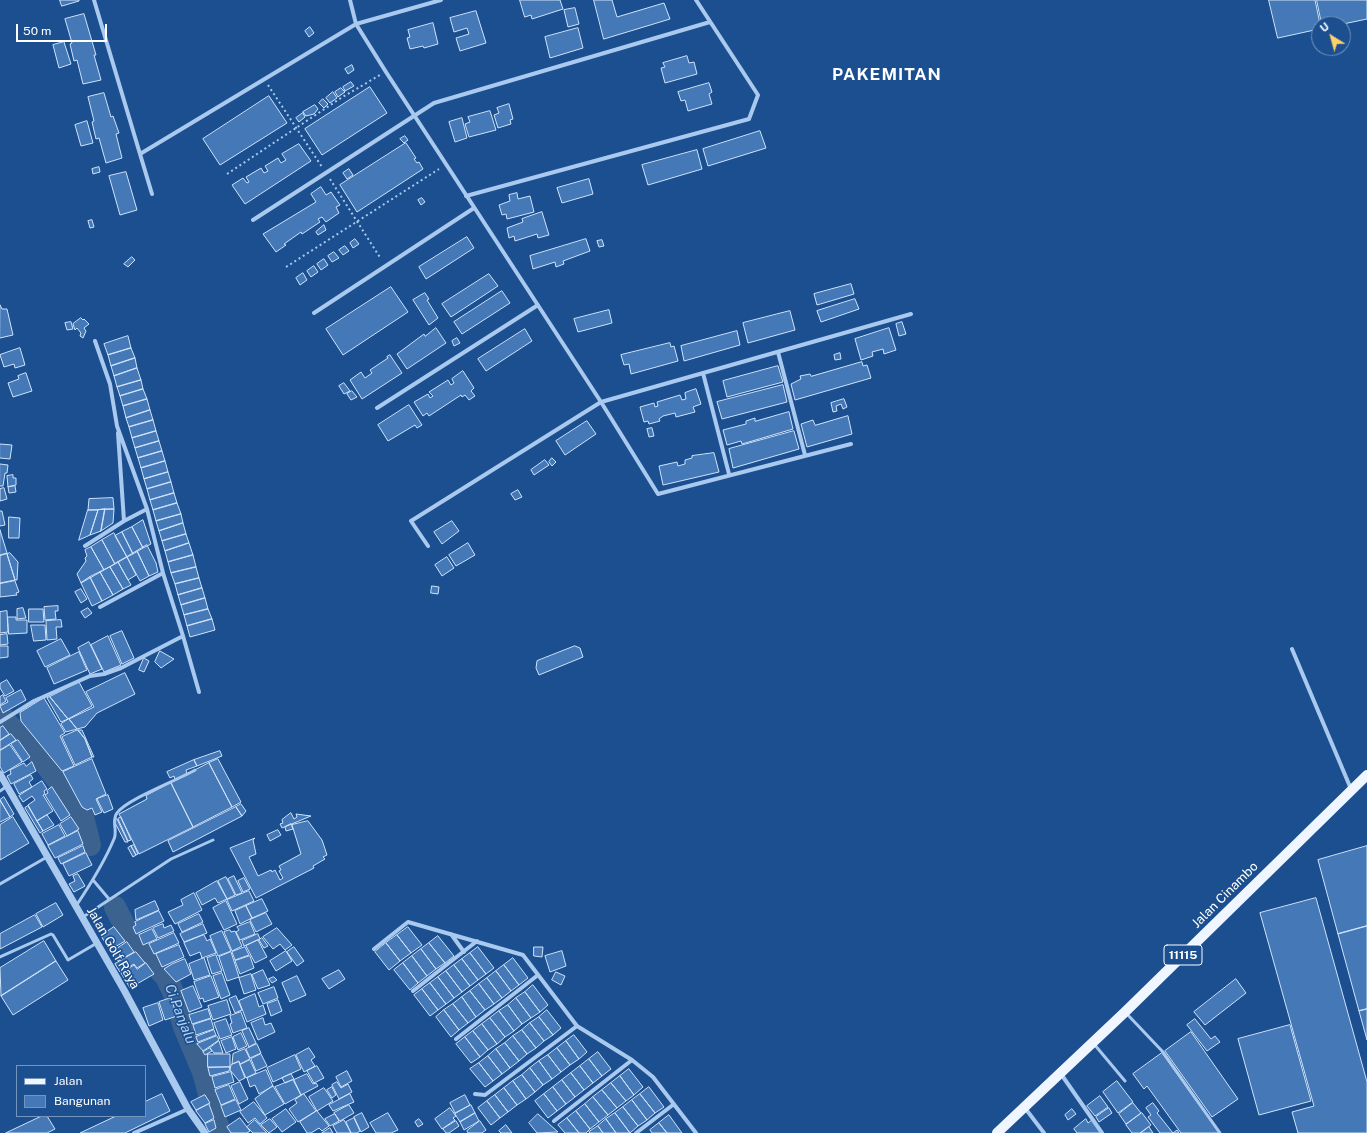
<!DOCTYPE html>
<style>
body{margin:0}
#map{position:relative;width:1367px;height:1133px;overflow:hidden;background:#1b4f8f;font-family:"Public Sans",sans-serif}
canvas{display:block}
.legend{position:absolute;left:16px;top:1065px;width:130px;height:52px;box-sizing:border-box;background:#1b4f8f;border:1px solid #7695bc;margin:0;padding:5px 7px;list-style:none;font-size:12px;color:#fff}
.legend li{display:flex;align-items:center;gap:8px;height:20px}
.legend b{width:20px;border:1px solid #7695bc}
.north{position:absolute;left:1311px;top:16px;width:40px;height:40px;box-sizing:border-box;background:#1b4f8f;border:1px solid #7695bc;border-radius:50%;rotate:323deg;font-size:11px;font-weight:700;line-height:16px;text-align:center;color:#fff}
.north::after{content:'';display:block;margin:auto;width:14px;height:18px;background:#ffd166;clip-path:polygon(50% 0,100% 100%,50% 72%,0 100%)}
.scale{position:absolute;left:16px;top:24px;width:91px;height:18px;box-sizing:border-box;border:2px solid #fff;border-top:0;padding-left:5px;font-size:12px;line-height:14px;white-space:nowrap;color:#fff;-webkit-text-stroke:3px #1b4f8f;paint-order:stroke}
</style>
<div id="map">
<canvas width="1367" height="1133"></canvas>
<ul class="legend">
<li><b style="height:5px;background:#f0f6ff"></b>Jalan</li>
<li><b style="height:11px;background:#4478b7"></b>Bangunan</li>
</ul>
<div class="north">U</div>
<div class="scale">50 m</div>
</div>
<script>
const ctx = document.querySelector('canvas').getContext('2d');
ctx.lineJoin = 'round';
function stroke(path, color, width, dash) {
  ctx.strokeStyle = color;
  ctx.lineWidth = width;
  ctx.lineCap = dash ? 'butt' : 'round';
  ctx.setLineDash(dash || []);
  ctx.stroke(path);
}
function fillPath(path, color) {
  ctx.fillStyle = color;
  ctx.fill(path, 'evenodd');
}
function label(font, color, halo, rows, align = 'center') {
  ctx.font = font + ' "Public Sans",sans-serif';
  ctx.lineWidth = 3;
  ctx.setLineDash([]);
  ctx.textBaseline = 'middle';
  ctx.strokeStyle = halo;
  ctx.fillStyle = color;
  for (const [text, x, y, turn = 0] of rows) {
    ctx.save();
    ctx.translate(x, y);
    ctx.rotate((+turn || 0) * Math.PI / 180);
    ctx.textAlign = isNaN(turn) ? turn : align;
    if (halo) ctx.strokeText(text, 0, 0);
    ctx.fillText(text, 0, 0);
    ctx.restore();
  }
}
const river = new Path2D(`
 M0,714L8,724L32,746L72,800L83,817L90,845
 M115,907L132,940L166,977L175,996L184,1027L203,1072L217,1124L222,1133`);
const building = new Path2D(`
 M60,0H79V1L62,6Z
 M520,0H560L563,9L532,19L531,15L525,17Z
 M594,0H612L617,17L664,3L670,19L604,39Z
 M1269,0H1315L1320,24L1319,29L1278,38Z
 M1317,0H1367V19L1343,24H1322Z
 M575,8L579,24L568,27L564,10Z
 M476,11L486,43L460,51L456,38L469,34L467,28L454,32L450,18Z
 M84,14L96,55H94L101,80L83,84L77,60L74,61L70,44L72,43L65,19Z
 M433,23L438,44L424,48L423,46L410,49L407,38L410,37L408,30Z
 M310,27L314,33L309,37L305,31Z
 M578,28L583,48L550,58L545,37Z
 M64,42L71,64L59,68L53,45Z
 M687,56L689,63L694,62L697,74L665,83L661,68L665,67L663,63Z
 M352,65L354,70L348,74L345,69Z
 M351,82L354,86L345,91L343,87Z
 M709,83L712,92L709,94L712,104L688,111L685,100L681,101L678,92Z
 M370,87L387,113L322,155L305,129Z
 M341,88L345,92L338,97L335,92Z
 M333,92L337,98L330,103L326,98Z
 M104,93L111,117L113,116L119,133L116,134L122,158L106,163L99,138L96,139L92,122L94,121L88,97Z
 M269,96L287,123L220,165L203,139Z
 M323,99L328,104L324,108L319,103Z
 M509,104L513,119L510,120L511,124L498,128L494,115L499,113L497,108Z
 M315,105L318,109L314,114L306,116L303,112Z
 M490,111L496,130L469,137L465,124L470,122L468,117Z
 M303,113L305,117L299,122L296,118Z
 M462,118L467,138L455,142L449,122Z
 M87,121L93,143L81,146L75,125Z
 M760,131L766,148L708,166L703,149Z
 M405,136L408,140L404,143L400,139Z
 M406,143L416,158L414,159L417,163L419,162L423,169L357,212L340,185Z
 M299,144L311,161L245,204L232,185L243,178L247,183L249,182L246,177L261,168L264,173L268,171L265,166L278,158L281,163L286,160L282,154Z
 M697,150L702,169L648,185L642,165Z
 M99,167L100,172L93,174L92,169Z
 M349,169L353,175L347,179L343,173Z
 M126,172L137,210L120,215L109,176Z
 M589,179L593,194L562,203L557,188Z
 M321,187L326,195L331,192L340,205L336,207L339,213L326,222L322,217L318,219L320,222L302,234L301,232L284,244L286,245L276,252L263,234L316,202L311,194Z
 M517,193L518,199L530,196L534,212L507,219L506,214L502,215L499,205L510,201L509,195Z
 M422,198L425,202L421,205L418,200Z
 M542,212L549,235L538,238L537,234L515,241L514,236L509,238L507,228L523,222L522,219Z
 M92,220L94,227L90,228L88,221Z
 M324,225L326,230L318,235L316,232Z
 M467,237L474,248L426,279L419,267Z
 M355,239L359,244L353,248L350,243Z
 M586,239L590,251L563,261L564,264L556,267L555,262L533,269L530,256Z
 M602,240L604,246L599,247L597,241Z
 M345,246L349,251L343,255L339,250Z
 M334,252L339,258L332,262L328,256Z
 M132,257L135,260L128,267L124,264Z
 M324,259L328,265L321,270L317,264Z
 M314,266L318,272L311,277L307,271Z
 M303,273L307,280L300,285L296,278Z
 M489,274L498,286L451,317L442,304Z
 M851,284L854,294L817,305L814,294Z
 M391,287L408,312L343,355L326,329Z
 M502,291L510,303L462,334L454,322Z
 M425,293L429,299L427,300L438,318L429,325L413,300Z
 M855,299L859,309L821,322L817,311Z
 M0,305L2,309H7L13,335L0,338Z
 M609,310L612,323L578,332L574,319Z
 M790,311L795,330L748,343L743,323Z
 M81,318L83,320L84,319L89,324L84,328L86,331L83,338L80,336L81,333L77,328L75,330L73,324Z
 M71,322L73,329L67,330L65,323Z
 M902,322L906,334L899,336L896,324Z
 M436,328L446,343L407,369L397,354L424,334L425,336Z
 M889,328L896,350L884,354L883,349L872,352L873,356L861,360L855,339Z
 M525,329L532,341L486,371L478,359Z
 M737,331L740,345L684,361L681,346Z
 M128,336L131,348L108,355L104,344Z
 M457,338L460,343L454,346L452,341Z
 M670,343L671,347L674,346L678,361L631,374L629,364L624,365L621,355Z
 M20,348L25,365L15,368L14,364L4,367L0,355Z
 M131,348L135,358L111,366L108,355Z
 M840,353L841,359L835,360L834,355Z
 M390,355L402,373L362,399L350,380L361,372L365,378L372,373L370,370L388,358L387,357Z
 M135,358L137,368L114,376L111,366Z
 M862,362L863,366L867,365L871,378L795,400L791,384L801,379L800,376L810,374L811,376Z
 M778,366L783,382L727,397L723,381Z
 M137,368L141,380L117,387L114,376Z
 M463,371L474,388L471,391L475,396L469,400L465,395L462,397L461,395L429,416L427,413L423,416L414,402L428,394L430,398L433,396L429,392L448,380L451,385L454,383L452,379Z
 M26,373L32,391L13,397L8,383L19,379L18,376Z
 M141,380L143,389L120,396L117,387Z
 M344,383L350,391L344,394L339,386Z
 M783,385L787,402L722,419L717,402Z
 M143,389L147,399L123,406L120,396Z
 M696,389L701,404L693,407L695,412L676,417L675,413L663,416L659,419L660,421L649,424L648,421L644,422L640,407L654,403L655,407L658,406L657,402L680,395L682,400L686,399L685,393Z
 M352,391L357,397L351,400L347,394Z
 M147,399L150,410L126,418L123,406Z
 M844,399L847,407L843,409L841,404L836,406L837,411L833,412L831,403Z
 M409,405L422,425L417,428L415,425L388,441L378,425Z
 M150,410L153,420L129,427L126,418Z
 M789,412L793,429L742,444L741,441L727,445L723,430L746,424V421L755,418V421Z
 M848,416L852,434L807,447L801,424L813,420L815,425Z
 M153,420L156,431L132,438L129,427Z
 M587,421L596,434L565,455L556,441Z
 M652,428L654,436L649,437L647,429Z
 M156,431L159,441L135,448L132,438Z
 M794,431L799,449L733,468L729,449Z
 M159,441L162,451L138,458L135,448Z
 M0,444L12,445L10,459L0,458Z
 M162,451L165,461L141,468L138,458Z
 M714,453L719,472L663,485L659,466L677,462L678,466L685,464V460L692,458V456Z
 M552,458L556,462L552,466L549,462Z
 M545,460L549,465L534,475L531,470Z
 M165,461L168,472L144,479L141,468Z
 M0,464L8,465L7,473H5L3,486H0Z
 M168,472L171,482L147,489L144,479Z
 M13,475V478H16V485L8,487L7,476Z
 M171,482L174,493L150,500L147,489Z
 M15,486L16,492L9,493L8,487Z
 M4,488L7,499L0,501V489Z
 M518,490L522,497L515,500L511,494Z
 M174,493L177,503L153,510L150,500Z
 M113,498L114,509L88,510L89,499Z
 M177,503L181,514L156,521L153,510Z
 M105,509L101,531L90,535L98,510Z
 M105,509H114L113,523L101,531Z
 M88,510H98L90,535L79,540Z
 M0,511H2L5,525L0,526Z
 M181,514L183,523L159,531L156,521Z
 M9,517L20,518L19,538H9Z
 M143,520L151,544L143,548L132,527Z
 M452,521L459,531L442,544L434,532Z
 M183,523L186,534L162,541L159,531Z
 M132,527L143,548L133,554L122,532Z
 M0,530L7,553L0,555Z
 M122,532L133,554L127,557L115,536Z
 M114,533L127,557L115,564L102,540Z
 M186,534L189,543L165,551L162,541Z
 M102,540L115,564L104,570L91,547Z
 M189,543L193,555L168,562L165,551Z
 M468,543L475,555L456,566L449,555Z
 M147,545L156,563L158,572L149,576L137,551Z
 M91,547L104,570L81,583L77,574L86,561L85,558L87,556L85,550Z
 M137,551L149,576L140,581L127,557Z
 M10,553L18,562L17,580H15L7,554Z
 M7,554L15,580L0,583V556Z
 M193,555L196,567L171,573L168,562Z
 M127,557L136,575L128,580L118,562Z
 M447,557L454,568L442,576L435,565Z
 M118,562L131,585L123,589L110,567Z
 M110,567L123,589L113,595L100,572Z
 M196,567L199,578L175,584L171,573Z
 M100,572L113,595L102,601L90,577Z
 M90,577L102,601L92,606L81,583Z
 M199,578L202,588L178,595L175,584Z
 M15,581L19,592L16,593L17,595L0,597V584Z
 M432,586L439,587L438,594L431,593Z
 M202,588L205,598L181,605L178,595Z
 M81,589L87,599L81,603L75,592Z
 M205,598L208,609L184,615L181,605Z
 M58,606V611H55L56,619L45,620L44,607Z
 M23,608L26,618L17,619V609Z
 M88,608L92,613L85,618L81,612Z
 M29,609H43L44,622H29Z
 M208,609L212,619L187,626L184,615Z
 M7,611L8,632L0,633V612Z
 M8,617H16V620H27V633L9,634Z
 M212,619L215,630L190,637L187,626Z
 M61,620L62,627H56L57,639L47,640L46,621Z
 M31,625H45L46,640L34,641Z
 M122,631L134,658L122,664L110,636Z
 M7,634L8,644L0,645V635Z
 M108,636L121,665L104,672L91,645Z
 M61,639L70,655L45,667L37,651Z
 M89,642L102,669L90,674L78,648Z
 M0,646H8V657L0,658Z
 M575,646L580,648L583,657L539,675L536,668L537,661Z
 M160,651L174,659L161,668L155,662Z
 M79,652L87,670L54,684L47,668Z
 M144,658L149,661L144,672L139,670Z
 M125,673L135,694L97,713L85,727L77,729L69,719L94,707L86,692Z
 M7,680L14,691L5,696L0,688V684Z
 M79,682L92,706L68,719L50,697Z
 M21,690L26,700L3,713L0,706L8,702L6,698Z
 M3,695L6,701L0,705V697Z
 M50,697L68,719L61,722L47,698Z
 M44,698L65,733L60,736L74,766L62,771L21,721L20,713Z
 M69,719L77,729L66,732L61,724Z
 M3,726L9,734L0,740V728Z
 M78,730H82L94,757H92L85,739Z
 M78,730L85,739L92,757L75,765L62,737Z
 M11,734L16,740L0,750V741Z
 M18,740L30,757L23,762L11,744Z
 M10,745L22,762L4,773L0,767V751Z
 M220,751L222,756L197,766L194,760Z
 M92,759L106,794L96,799L102,812L95,815L92,808L87,810L82,807L63,772Z
 M218,759L241,802L232,807L209,763Z
 M194,760L197,766L186,770L187,774L175,780L174,776L170,778L167,772Z
 M32,762L36,771L11,784L7,776L11,774L10,770L24,763L26,766Z
 M209,763L232,807L193,827L171,783Z
 M31,775L33,779L29,782L32,787L19,794L14,784Z
 M42,781L47,789L44,791L45,794L43,795L53,811L37,821L28,805L35,800L32,796L23,802L19,796Z
 M171,783L193,827L139,854L119,814L147,799L146,796Z
 M52,787L70,815L61,821L45,795L48,793L47,791Z
 M108,795L113,809L104,813L97,799Z
 M4,797L14,814L10,817L0,800Z
 M0,800L10,817L0,822Z
 M241,804L246,811L242,816L236,807Z
 M28,806L43,831L40,833L25,808Z
 M236,807L242,816L173,852L168,841Z
 M291,813L294,819L297,817L296,814L311,816L282,828L280,824L283,823L282,820Z
 M47,815L54,825L43,831L37,821Z
 M13,817L29,843L0,860V825Z
 M71,817L79,829L67,836L60,824Z
 M121,817L131,840L128,841L118,819Z
 M117,819L128,842H125L114,821Z
 M308,821L322,840L327,855L323,857L325,859L313,866L314,868L256,898L230,848L255,838L253,840L256,854L249,857L258,876L271,870L272,872L275,870L280,880L283,878L279,871L281,870L279,866L301,854L292,825Z
 M291,824L293,829L286,831L285,827Z
 M59,825L65,836L48,845L42,834Z
 M278,830L281,835L270,841L267,835Z
 M78,831L83,844L55,858L48,846Z
 M134,845L138,854L136,855L131,846Z
 M83,846L85,852L61,864L58,858Z
 M131,846L136,855L133,857L128,848Z
 M1367,846V926L1338,934L1318,860Z
 M86,853L92,865L69,876L63,864Z
 M78,874L85,886L74,892L69,884L75,881L73,876Z
 M234,876L242,893L236,895L228,879Z
 M226,877L235,895L227,899L218,881Z
 M244,878L250,889L243,892L238,881Z
 M217,881L227,899L218,903L215,898L202,905L196,893Z
 M249,891L254,901L232,911L227,900Z
 M194,893L202,910L175,924L168,912L183,905L181,900Z
 M1316,898L1367,1082V1133H1298L1292,1112L1314,1106L1260,913Z
 M262,899L268,911L252,918L246,906Z
 M155,901L159,910L136,920L135,910Z
 M226,901L237,924L224,930L213,908Z
 M56,903L63,915L43,927L36,914Z
 M246,906L252,918L240,924L235,911Z
 M159,911L164,921L136,934L133,927L136,925L135,922Z
 M266,913L272,924L256,932L250,920Z
 M199,914L203,922L182,932L178,924Z
 M35,915L42,927L0,949V934Z
 M250,922L255,934L240,940L236,932L239,930L237,927Z
 M163,924L164,928L171,925L174,931L158,938L153,928Z
 M203,924L207,933L184,942L180,934Z
 M1367,926V1009L1359,1011L1338,934Z
 M114,927L125,941L110,950L101,936Z
 M408,927L422,945L411,953L397,935Z
 M277,928L292,945L285,950L280,944L273,949L263,937Z
 M152,929L157,939L143,945L139,935Z
 M230,930L231,932L235,931L242,946L232,951L224,932Z
 M222,931L231,951L218,956L210,936Z
 M174,933L179,943L154,954L149,944Z
 M258,934L260,939L244,946L242,941Z
 M204,935L207,941L210,939L216,953L202,958L200,952L190,956L184,943Z
 M397,935L411,953L400,961L386,943Z
 M438,936L454,956L445,963L429,943Z
 M262,938L268,946L264,948L259,940Z
 M258,940L267,957L255,963L246,946Z
 M44,941L56,961L1,996L0,968Z
 M127,942L134,952L118,961L112,952Z
 M386,943L400,961L389,970L375,952Z
 M429,943L445,963L436,969L421,949Z
 M179,945L184,957L162,967L156,954Z
 M245,947L249,955L235,960L232,952Z
 M294,947L304,961L297,966L287,952Z
 M478,947L494,968L486,974L470,953Z
 M534,947H543L542,957L534,956Z
 M421,949L436,969L427,976L412,956Z
 M286,951L292,961L276,971L270,961Z
 M562,951L566,966L550,972L545,956Z
 M136,952L145,963L137,968L134,964L120,972L115,964Z
 M231,952L239,977L227,981L219,957Z
 M470,953L486,974L478,980L462,959Z
 M216,955L222,971L212,974L207,958Z
 M250,956L254,968L240,974L235,961Z
 M412,956L427,976L418,983L403,963Z
 M204,958L210,975L194,980L189,964Z
 M513,958L528,978L519,985L504,965Z
 M185,959L191,974L176,982L164,969L172,964Z
 M462,959L478,980L470,986L454,965Z
 M56,961L68,980L13,1015L1,996Z
 M146,963L154,974L130,988L121,973L134,965L137,969Z
 M403,963L418,983L410,990L394,970Z
 M454,965L470,986L462,992L446,971Z
 M504,965L519,985L511,991L496,971Z
 M263,970L270,985L258,989L252,975Z
 M339,970L345,979L329,989L322,979Z
 M446,971L462,992L454,998L438,977Z
 M496,971L511,991L502,998L487,978Z
 M556,972L565,976L561,985L552,980Z
 M222,973L230,995L221,999L213,976Z
 M251,974L256,990L244,994L239,978Z
 M211,976L219,997L204,1002L203,998L200,999L194,982Z
 M297,976L306,995L290,1002L282,983Z
 M274,977L277,980L272,983L269,979Z
 M438,977L454,998L446,1004L430,983Z
 M487,978L502,998L494,1004L479,984Z
 M1236,979L1246,993L1205,1025L1194,1012Z
 M430,983L446,1004L438,1010L422,989Z
 M479,984L494,1004L485,1010L470,991Z
 M533,985L548,1005L540,1012L525,992Z
 M193,986L202,1007L189,1012L181,991Z
 M274,987L278,998L263,1004L258,993Z
 M422,989L438,1010L430,1016L414,995Z
 M470,991L485,1010L476,1017L462,997Z
 M525,992L540,1012L531,1018L516,998Z
 M255,994L259,1007L263,1005L266,1014L247,1022L239,1001Z
 M236,996L242,1010L235,1013L229,999Z
 M462,997L476,1017L468,1023L453,1004Z
 M171,998L177,1016L165,1020L159,1002Z
 M516,998L531,1018L522,1024L508,1005Z
 M227,1000L231,1014L213,1020L208,1006Z
 M278,1000L282,1011L271,1016L267,1004Z
 M158,1003L163,1020L149,1026L143,1008Z
 M453,1004L468,1023L459,1030L444,1010Z
 M508,1005L522,1024L514,1031L499,1011Z
 M208,1009L211,1018L192,1024L189,1015Z
 M1367,1009V1040L1359,1011Z
 M444,1010L459,1030L451,1037L436,1017Z
 M547,1010L561,1028L553,1035L539,1017Z
 M499,1011L514,1031L505,1037L490,1018Z
 M241,1012L247,1028L233,1033L230,1024L232,1023L230,1016Z
 M539,1017L553,1035L544,1041L530,1023Z
 M263,1018L265,1025L271,1023L275,1032L258,1040L251,1023Z
 M490,1018L505,1037L497,1044L482,1024Z
 M211,1019L214,1029L196,1035L193,1025Z
 M226,1019L232,1035L220,1039L214,1023Z
 M1195,1019L1211,1039L1215,1036L1220,1042L1207,1051L1187,1025Z
 M530,1023L544,1041L536,1048L522,1030Z
 M482,1024L497,1044L488,1050L473,1031Z
 M1290,1025L1311,1101L1259,1115L1238,1039Z
 M249,1028L256,1043L249,1047L242,1031Z
 M214,1030L216,1035L198,1042L196,1037Z
 M522,1030L536,1048L527,1054L513,1036Z
 M473,1031L488,1050L480,1057L465,1037Z
 M1191,1032L1238,1099L1212,1117L1165,1051Z
 M241,1033L247,1046L238,1050L233,1037Z
 M574,1035L587,1052L579,1059L566,1041Z
 M217,1036L219,1040L203,1051L197,1044Z
 M513,1036L527,1054L519,1061L505,1043Z
 M232,1037L236,1049L226,1053L221,1041Z
 M465,1037L480,1057L471,1063L456,1044Z
 M219,1041L223,1053H214L210,1048Z
 M566,1041L579,1059L570,1065L557,1048Z
 M505,1043L519,1061L510,1068L496,1049Z
 M257,1044L261,1053L250,1058L246,1049Z
 M210,1048L212,1051L205,1055L203,1052Z
 M309,1048L315,1057L311,1060L315,1066L304,1072L296,1055Z
 M557,1048L570,1065L561,1072L548,1055Z
 M245,1049L250,1059L240,1064L239,1061L232,1064L233,1054Z
 M496,1049L510,1068L502,1074L488,1056Z
 M598,1052L611,1069L602,1076L589,1059Z
 M1162,1053L1219,1133H1181L1147,1086L1144,1089L1133,1074Z
 M208,1054H230V1067H208Z
 M261,1054L267,1066L256,1071L251,1059Z
 M295,1055L301,1069L273,1082L267,1068Z
 M548,1055L561,1072L552,1079L539,1061Z
 M488,1056L502,1074L493,1081L479,1063Z
 M589,1059L602,1076L593,1083L580,1066Z
 M250,1060L256,1073L246,1078L240,1065Z
 M539,1061L552,1079L543,1085L530,1068Z
 M239,1062L245,1078L239,1081L230,1070L231,1065Z
 M479,1063L493,1081L485,1087L470,1069Z
 M317,1066L324,1078L314,1083L307,1071Z
 M580,1066L593,1083L584,1090L571,1073Z
 M230,1067L229,1071L210,1076L208,1068Z
 M530,1068L543,1085L535,1092L522,1075Z
 M629,1069L643,1087L634,1095L620,1076Z
 M266,1070L273,1086L259,1094L255,1085L250,1087L247,1078Z
 M347,1071L352,1081L341,1087L336,1077Z
 M231,1072L234,1082L215,1088L212,1077Z
 M571,1073L584,1090L575,1097L562,1080Z
 M291,1074L294,1079L285,1083L282,1078Z
 M307,1074L313,1084L316,1083L318,1086L301,1095L294,1080Z
 M522,1075L535,1092L526,1099L513,1081Z
 M620,1076L634,1095L626,1101L611,1083Z
 M293,1080L301,1095L285,1104L275,1087Z
 M562,1080L575,1097L566,1104L553,1087Z
 M513,1081L526,1099L517,1105L504,1088Z
 M1117,1081L1133,1102L1118,1113L1103,1092Z
 M240,1082L248,1099L239,1104L231,1086Z
 M337,1082L341,1088L348,1084L352,1092L339,1099L332,1085Z
 M611,1083L626,1101L617,1108L602,1090Z
 M229,1085L235,1099L221,1105L215,1090Z
 M273,1086L284,1104L265,1115L255,1099Z
 M332,1087L336,1095L332,1098L327,1090Z
 M553,1087L566,1104L557,1111L544,1094Z
 M649,1087L664,1107L655,1113L640,1094Z
 M324,1088L333,1101L317,1111L309,1097Z
 M504,1088L517,1105L508,1112L495,1095Z
 M602,1090L617,1108L608,1115L593,1097Z
 M162,1094L170,1111L125,1133H80L116,1116H145V1102Z
 M304,1094L316,1111L298,1122L289,1109L297,1103L295,1100Z
 M350,1094L354,1102L333,1111L329,1105Z
 M544,1094L557,1111L548,1118L535,1101Z
 M640,1094L655,1113L647,1120L632,1100Z
 M205,1095L210,1103L196,1110L191,1102Z
 M465,1095L470,1105L455,1113L450,1103Z
 M495,1095L508,1112L500,1118L487,1101Z
 M1100,1096L1108,1107L1095,1116L1087,1106Z
 M593,1097L608,1115L599,1122L585,1104Z
 M236,1100L241,1110L225,1117L221,1106Z
 M632,1100L647,1120L638,1126L623,1107Z
 M487,1101L500,1118L491,1125L478,1108Z
 M254,1102L267,1118L260,1124L255,1118L248,1123L240,1112Z
 M1133,1103L1141,1113L1126,1124L1119,1114Z
 M1153,1103L1159,1111L1157,1113L1173,1133L1177,1130L1179,1133H1160L1148,1117L1151,1115L1146,1108Z
 M209,1104L214,1118L205,1123L196,1111Z
 M585,1104L599,1122L590,1129L576,1111Z
 M349,1105L354,1113L340,1121L334,1113Z
 M471,1105L475,1113L460,1122L455,1114Z
 M623,1107L638,1126L630,1133L615,1113Z
 M450,1108L456,1116L453,1118L455,1120L442,1129L435,1119Z
 M1109,1108L1112,1113L1099,1122L1096,1117Z
 M286,1109L296,1122L282,1132L272,1119Z
 M1072,1109L1076,1114L1068,1120L1065,1115Z
 M317,1111L329,1126L322,1131L319,1128L311,1133H307L300,1122Z
 M576,1111L590,1129L586,1133H579L567,1118Z
 M362,1113L369,1127L361,1132L354,1117Z
 M388,1113L398,1130L391,1133H376L370,1123Z
 M475,1113L479,1121L464,1130L460,1122Z
 M615,1113L630,1133H616L606,1119Z
 M1142,1113L1151,1125L1140,1133H1132L1126,1125Z
 M335,1114L339,1121L330,1126L325,1119Z
 M538,1114L558,1132L537,1133L529,1123Z
 M669,1115L682,1133H667L659,1123Z
 M42,1116H47L55,1129L47,1133H6Z
 M240,1118L250,1131L247,1133H231L227,1127Z
 M354,1118L360,1131L357,1133H351L346,1122Z
 M567,1118L579,1133H565L558,1125Z
 M270,1119L277,1127L269,1133L261,1125Z
 M419,1119L423,1124L418,1127L415,1122Z
 M606,1119L616,1133H603L598,1126Z
 M1086,1119L1088,1123L1092,1120L1101,1133H1077L1074,1129Z
 M214,1120L216,1128L209,1132L205,1124Z
 M255,1120L267,1133H253L247,1127Z
 M344,1120L351,1133H337L333,1126Z
 M456,1121L459,1126L449,1133H446L443,1129Z
 M480,1121L486,1130L482,1133H468L467,1131Z
 M659,1123L667,1133H652L650,1130Z
 M506,1125L512,1133H501L499,1131Z
 M598,1126L603,1133H590L589,1132Z
 M1149,1127L1153,1133H1141Z
 M330,1128L333,1133H322Z`);
const path = new Path2D(`
 M268,85L322,167
 M227,174L341,98L380,75
 M330,179L381,259
 M286,267L439,169`);
const service = new Path2D(`
 M0,791L7,786
 M93,880L109,899
 M0,884L47,857
 M76,906C90,885 104,863 114,839C118,831 111,821 117,813C127,799 178,780 195,770
 M83,917L171,859L213,840
 M0,957L51,934L53,935L68,960L97,943
 M1126,1013L1163,1052L1220,1133
 M1094,1044L1125,1081`);
const minor = new Path2D(`
 M94,0L140,154L356,24L441,0
 M350,0L356,24L386,72L601,402L658,494L851,444
 M140,154L152,194
 M466,196L749,119L758,95L696,0
 M253,220L434,103L710,22
 M314,313L474,208
 M778,352L805,455
 M703,373L729,474
 M377,408L538,305
 M124,521L147,509
 M85,546L124,521L118,433
 M428,546L411,521L601,402L911,314
 M100,607L163,573
 M183,636L199,692
 M1292,649L1351,789
 M0,722L34,701L90,676L104,674L121,668L183,636L163,573L147,509L117,426L110,384L95,341
 M451,934L464,952
 M374,949L408,922L523,955L577,1026L632,1060L653,1077L696,1133
 M413,991L477,941
 M456,1039L538,975
 M1061,1074L1102,1133
 M475,1094L485,1095L577,1026
 M1025,1108L1044,1133
 M554,1121L632,1060
 M134,1133L188,1109
 M636,1133L674,1104`);
const tertiary = new Path2D(`
 M0,774L124,990L188,1109L205,1133`);
const primary = new Path2D(`
 M997,1133L1125,1012L1367,775`);
const shields = [
 [1183,955,38]
];
const shieldNames = [
 ["11115",1183,955]
];
const streetNames = [
 ["Jalan Cinambo",1225,895,-45],
 ["Jalan Golf Raya",113,948,60]
];
const waterNames = [
 ["Ci Panjalu",180,1014,69]
];
const districtNames = [
 ["PAKEMITAN",887,75]
];
stroke(river, '#3c6290', 22);
fillPath(building, '#4478b7');
stroke(building, '#cfe3fa', 1);
stroke(path, '#a9c9ee', 2, [2, 3]);
stroke(service, '#a9c9ee', 3);
stroke(minor, '#a9c9ee', 4);
stroke(tertiary, '#a9c9ee', 7);
stroke(primary, '#f0f6ff', 10);
for (const [x, y, w] of shields) {
  const box = new Path2D();
  box.roundRect(x - w / 2, y - 10, w, 20, 3);
  ctx.fillStyle = '#1b4f8f';
  ctx.fill(box);
  stroke(box, '#fff', 1);
}
label('bold 12px', '#fff', null, shieldNames);
label('13px', '#fff', '#1b4f8f', streetNames);
label('italic 14px', '#b5d3f5', '#1b4f8f', waterNames);
ctx.letterSpacing = '1px';
label('bold 17px', '#fff', '#1b4f8f', districtNames);
ctx.letterSpacing = '0px';
</script>
